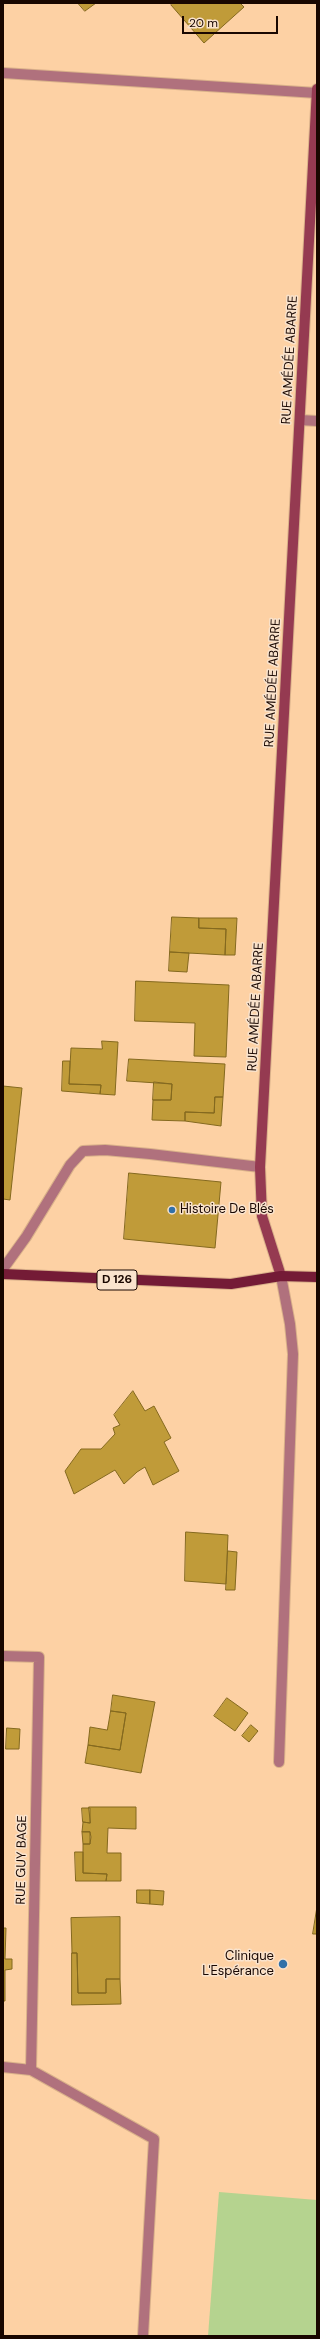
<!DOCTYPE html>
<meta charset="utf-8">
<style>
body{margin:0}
#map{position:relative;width:320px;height:2339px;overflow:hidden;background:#fdd1a4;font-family:"DM Sans",sans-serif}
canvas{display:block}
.frame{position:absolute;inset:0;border:4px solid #190700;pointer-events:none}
.scale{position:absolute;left:182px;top:16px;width:96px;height:18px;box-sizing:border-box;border:2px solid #190700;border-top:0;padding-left:5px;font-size:12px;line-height:14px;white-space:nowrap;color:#190700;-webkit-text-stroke:3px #f9e3cd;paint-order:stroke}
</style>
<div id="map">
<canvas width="320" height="2339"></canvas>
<div class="frame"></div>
<div class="scale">20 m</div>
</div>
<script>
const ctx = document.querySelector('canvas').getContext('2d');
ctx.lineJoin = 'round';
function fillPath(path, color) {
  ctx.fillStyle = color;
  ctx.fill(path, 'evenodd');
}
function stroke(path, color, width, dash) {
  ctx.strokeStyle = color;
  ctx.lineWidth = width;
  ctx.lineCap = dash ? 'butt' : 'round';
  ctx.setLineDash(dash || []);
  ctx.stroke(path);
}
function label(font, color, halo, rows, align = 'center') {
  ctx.font = font + ' "DM Sans",sans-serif';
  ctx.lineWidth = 3;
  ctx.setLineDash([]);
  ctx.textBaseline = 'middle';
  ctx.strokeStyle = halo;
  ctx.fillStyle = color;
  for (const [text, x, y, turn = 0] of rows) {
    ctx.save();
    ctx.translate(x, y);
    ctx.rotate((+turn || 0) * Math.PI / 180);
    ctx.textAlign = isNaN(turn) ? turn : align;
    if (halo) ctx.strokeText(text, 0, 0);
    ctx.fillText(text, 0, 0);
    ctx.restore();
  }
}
const green = new Path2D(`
 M219,2192L317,2200V2336H208Z`);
const building = new Path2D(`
 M78,3H96L85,11Z
 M173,3H240L244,7L204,43L171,5Z
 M172,917L199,918V928L226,929L225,955L170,952Z
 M199,918H237L235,955H225L226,929L199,928Z
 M170,952L189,953L187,972L169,971Z
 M136,981L229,985L226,1057L194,1056L195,1023L135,1021Z
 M102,1041L118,1042L115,1095L100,1094L101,1085L69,1084L71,1048L102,1049Z
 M129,1059L225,1064L223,1097H215L214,1113L185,1112V1121L152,1120L153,1100H171L172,1084L127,1081Z
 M63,1061H70L69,1084L101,1085L100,1094L62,1091Z
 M154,1082L172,1084L171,1100H153Z
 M3,1086L22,1088L10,1200L3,1199Z
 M215,1097H223L221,1126L185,1121V1112L214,1113Z
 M129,1173L221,1182L215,1248L124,1239Z
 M133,1391L145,1411L154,1406L171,1438L164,1442L179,1471L153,1485L145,1467L137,1472L124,1484L115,1470L74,1494L65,1471L81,1449H101L115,1434L113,1428L120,1425L114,1415Z
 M186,1532L228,1535L226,1584L185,1581Z
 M228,1551L237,1552L235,1590H226Z
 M113,1695L155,1702L141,1773L85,1763L88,1745L120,1750L126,1713L111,1711Z
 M227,1698L248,1713L235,1731L214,1716Z
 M111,1711L126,1713L120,1750L88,1745L90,1727L107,1730Z
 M251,1725L258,1731L249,1742L242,1736Z
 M7,1728L20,1729L19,1749H6Z
 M89,1807H136V1829L108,1828L107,1853H121V1881H106L107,1874L83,1873V1844H90L91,1837L90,1832H82L83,1822L90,1823Z
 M82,1808H90V1823L83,1822Z
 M90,1832V1844H83L82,1832Z
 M75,1852H83V1873L107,1874L106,1881H76Z
 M137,1890H150V1904L137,1903Z
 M150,1890L164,1891L163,1905L150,1904Z
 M317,1907V1934H313Z
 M120,1917V1979H106V1993H78L77,1953H72L71,1918Z
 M3,1928H6L5,1959H12V1969L5,1970V2001H3Z
 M72,1953H77L78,1993H106V1979H120L121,2004L72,2005Z`);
const lane = new Path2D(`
 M3,1269L26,1237L70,1165L83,1151L105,1150L150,1154L260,1167`);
const street = new Path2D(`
 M3,73L317,93
 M300,420L317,421
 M3,1656L39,1657L31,2070
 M279,1762L293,1354L290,1324L281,1276
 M3,2067L31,2070L154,2139L143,2336`);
const secondary = new Path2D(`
 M281,1276L262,1216L260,1167L317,89`);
const primary = new Path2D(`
 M3,1274L231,1284L281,1276L317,1277`);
const markers = [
 [172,1210,4,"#3271a8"],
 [283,1964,5,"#3271a8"]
];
const shields = [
 [117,1280,40]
];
const shieldNames = [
 ["D 126",117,1280]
];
const streetNames = [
 ["RUE AMÉDÉE ABARRE",290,360,-87],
 ["RUE AMÉDÉE ABARRE",273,683,-87],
 ["RUE AMÉDÉE ABARRE",256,1007,-87],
 ["RUE GUY BAGE",22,1860,-89]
];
const poiNames = [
 ["Histoire De Blés",180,1210],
 ["Clinique",274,1957,"right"],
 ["L'Espérance",274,1972,"right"]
];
fillPath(green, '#b5d38f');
fillPath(building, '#c09b39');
stroke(building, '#84691f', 1);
stroke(lane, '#d9b18a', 12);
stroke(street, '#d9b18a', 12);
stroke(secondary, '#d9b18a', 12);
stroke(primary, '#d9b18a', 12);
stroke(lane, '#b0717d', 10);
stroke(street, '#b0717d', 10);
stroke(secondary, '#953a51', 10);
stroke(primary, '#741b36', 10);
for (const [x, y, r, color] of markers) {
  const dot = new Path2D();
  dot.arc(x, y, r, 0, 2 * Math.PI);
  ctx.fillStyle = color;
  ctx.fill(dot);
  stroke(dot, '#f9e3cd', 1.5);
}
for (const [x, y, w] of shields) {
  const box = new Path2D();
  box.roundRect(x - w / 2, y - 10, w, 20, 3);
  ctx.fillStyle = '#f9e3cd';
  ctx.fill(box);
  stroke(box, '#190700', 1);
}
label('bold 12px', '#190700', null, shieldNames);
label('13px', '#190700', '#f9e3cd', streetNames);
label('13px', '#190700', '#f9e3cd', poiNames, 'left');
</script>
